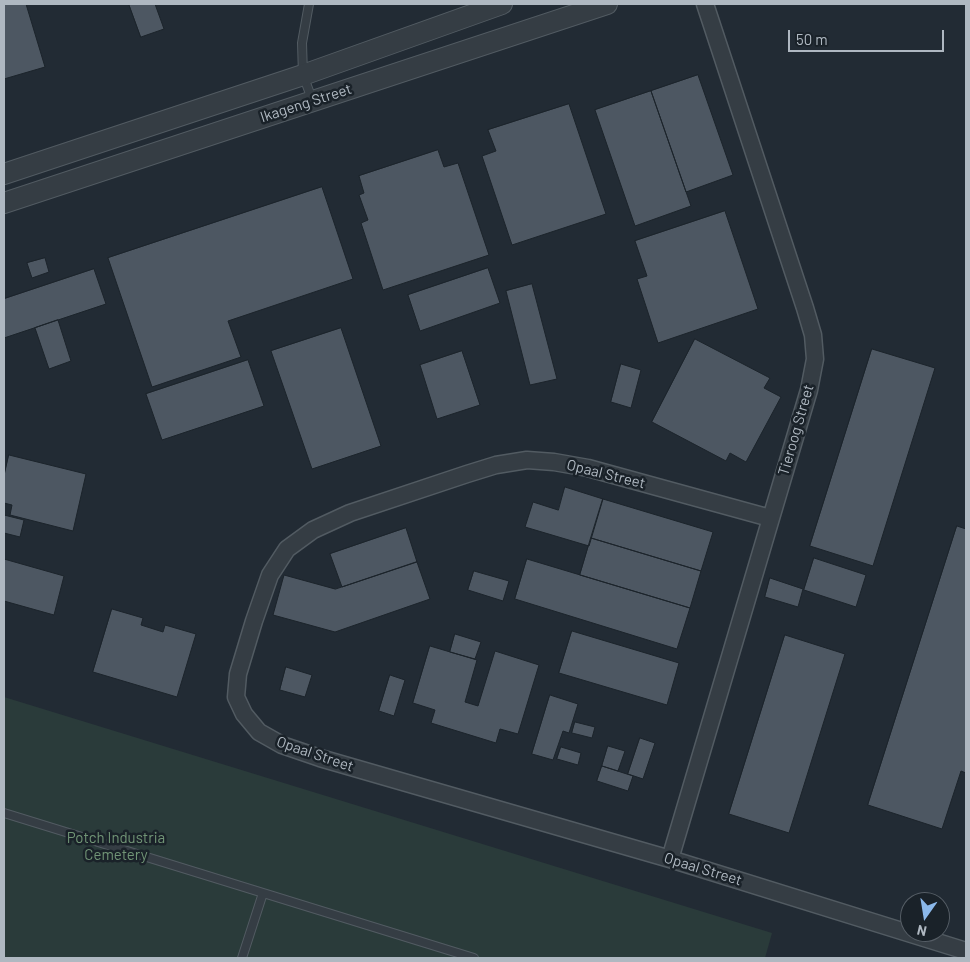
<!DOCTYPE html>
<style>
body{margin:0}
#map{position:relative;width:970px;height:962px;overflow:hidden;background:#222b34;font-family:Barlow,sans-serif}
canvas{display:block}
.frame{position:absolute;inset:0;border:5px solid #afb8c1;pointer-events:none}
.north{position:absolute;left:900px;top:892px;width:50px;height:50px;box-sizing:border-box;background:#1a2229;border:1px solid #565e66;border-radius:50%;rotate:193deg;font-size:14px;font-weight:700;line-height:20px;text-align:center;color:#afb8c1}
.north::after{content:'';display:block;margin:auto;width:18px;height:22px;background:#8bb8ea;clip-path:polygon(50% 0,100% 100%,50% 72%,0 100%)}
.scale{position:absolute;left:788px;top:30px;width:156px;height:22px;box-sizing:border-box;border:2px solid #afb8c1;border-top:0;padding-left:6px;font-size:15px;line-height:18px;white-space:nowrap;color:#afb8c1;-webkit-text-stroke:4px #1a2229;paint-order:stroke}
</style>
<div id="map">
<canvas width="970" height="962"></canvas>
<div class="frame"></div>
<div class="north">N</div>
<div class="scale">50 m</div>
</div>
<script>
const ctx = document.querySelector('canvas').getContext('2d');
ctx.lineJoin = 'round';
function fillPath(path, color) {
  ctx.fillStyle = color;
  ctx.fill(path, 'evenodd');
}
function stroke(path, color, width, dash) {
  ctx.strokeStyle = color;
  ctx.lineWidth = width;
  ctx.lineCap = dash ? 'butt' : 'round';
  ctx.setLineDash(dash || []);
  ctx.stroke(path);
}
function label(font, color, halo, rows, align = 'center') {
  ctx.font = font + ' Barlow,sans-serif';
  ctx.lineWidth = 5;
  ctx.setLineDash([]);
  ctx.textBaseline = 'middle';
  ctx.strokeStyle = halo;
  ctx.fillStyle = color;
  for (const [text, x, y, turn = 0] of rows) {
    ctx.save();
    ctx.translate(x, y);
    ctx.rotate((+turn || 0) * Math.PI / 180);
    ctx.textAlign = isNaN(turn) ? turn : align;
    if (halo) ctx.strokeText(text, 0, 0);
    ctx.fillText(text, 0, 0);
    ctx.restore();
  }
}
const green = new Path2D(`
 M4,697L772,933L765,958H4Z`);
const building = new Path2D(`
 M4,4H26L45,67L4,79Z
 M129,4H155L164,29L141,37Z
 M698,75L733,175L686,192L651,91Z
 M651,91L691,206L635,226L595,110Z
 M569,104L606,214L512,245L482,156L496,151L488,130Z
 M438,150L444,167L458,163L489,255L383,290L361,223L368,220L359,195L364,193L359,176Z
 M322,187L353,279L228,321L241,357L152,387L108,258Z
 M725,211L758,309L658,343L637,279L647,276L635,241Z
 M45,258L49,272L32,278L27,263Z
 M488,268L500,303L420,331L408,295Z
 M94,269L106,304L4,338V299Z
 M532,284L557,379L530,385L506,291Z
 M58,320L71,361L49,369L35,328Z
 M341,328L381,446L312,469L271,351Z
 M695,339L770,378L764,388L781,397L746,462L730,453L726,461L652,422Z
 M872,349L935,368L873,566L810,546Z
 M462,351L480,405L437,419L420,365Z
 M248,360L264,406L162,440L146,394Z
 M621,364L641,370L631,408L611,402Z
 M9,455L86,474L73,531L10,515L12,505L4,503V476Z
 M565,487L603,499L589,546L525,527L533,502L558,510Z
 M603,499L713,532L701,571L591,538Z
 M4,515L24,520L20,537L4,533Z
 M957,526L966,529V773L961,771L942,829L868,805Z
 M406,528L417,562L342,587L330,554Z
 M591,538L701,571L690,608L580,575Z
 M814,558L866,575L856,607L804,590Z
 M4,559L64,576L54,615L4,601Z
 M527,559L690,608L677,649L515,599Z
 M417,562L430,599L335,632L273,615L284,575L335,589Z
 M474,571L509,581L503,601L468,590Z
 M770,578L803,589L798,607L765,597Z
 M112,609L143,618L141,625L163,632L165,625L196,634L177,697L93,672Z
 M572,631L679,663L667,705L559,673Z
 M455,634L481,642L475,659L450,652Z
 M785,635L845,654L789,833L729,814Z
 M430,646L477,660L465,702L478,706L495,651L539,665L518,734L500,729L496,743L431,723L435,710L413,703Z
 M286,667L312,675L305,697L280,690Z
 M390,675L405,680L394,716L379,711Z
 M550,695L578,704L569,733L563,731L553,760L532,754Z
 M575,722L595,727L592,738L572,733Z
 M640,738L655,743L643,779L628,774Z
 M608,746L625,751L618,771L602,766Z
 M561,747L581,753L578,765L557,759Z
 M602,766L633,776L628,791L597,781Z`);
const service = new Path2D(`
 M309,4L302,43L303,75L312,99
 M4,813L474,958
 M242,958L263,893`);
const minor = new Path2D(`
 M770,518L588,468L554,462L527,460L496,465L467,474L350,513L313,530L287,549L270,575L254,621L238,674L236,697L244,714L259,732L282,745L320,758L670,859L966,951
 M670,859L809,390L815,359L813,335L805,308L705,4`);
const tertiary = new Path2D(`
 M4,174L303,75L502,4
 M4,203L607,4`);
const streetNames = [
 ["Ikageng Street",306,103,-18],
 ["Tieroog Street",796,430,-74],
 ["Opaal Street",606,474,14],
 ["Opaal Street",315,754,19],
 ["Opaal Street",703,869,17]
];
const parkNames = [
 ["Potch Industria",116,838],
 ["Cemetery",116,855]
];
fillPath(green, '#2a3b3a');
fillPath(building, '#4d5762');
stroke(building, '#1c242b', 1);
stroke(service, '#525b62', 10);
stroke(minor, '#525b62', 19);
stroke(tertiary, '#525b62', 22);
stroke(service, '#353d44', 8);
stroke(minor, '#353d44', 16);
stroke(tertiary, '#353d44', 20);
label('15px', '#afb8c1', '#1a2229', streetNames);
label('15px', '#719576', '#1a2229', parkNames);
</script>
